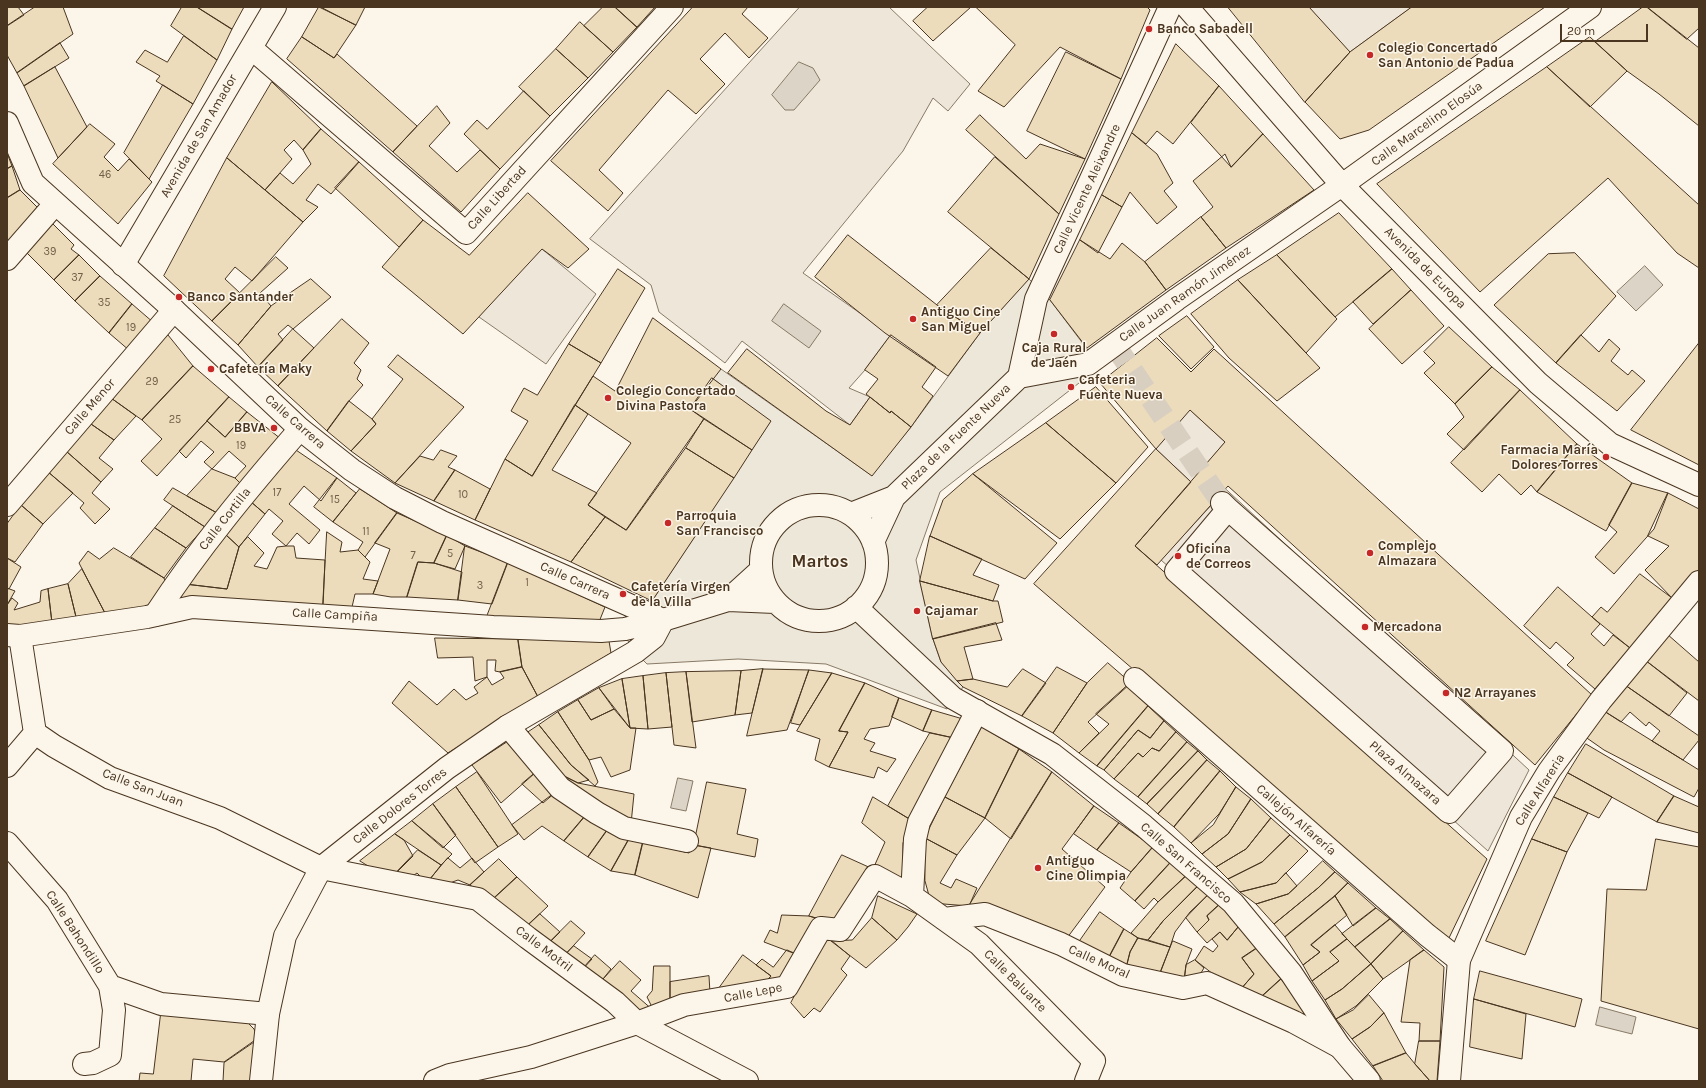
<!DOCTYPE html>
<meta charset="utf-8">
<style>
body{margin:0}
#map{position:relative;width:1706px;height:1088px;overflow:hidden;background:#fbf6e9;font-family:Karla,sans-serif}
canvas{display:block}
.frame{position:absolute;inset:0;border:8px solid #4a3520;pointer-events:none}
.scale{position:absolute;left:1560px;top:24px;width:88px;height:18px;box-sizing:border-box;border:2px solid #4a3520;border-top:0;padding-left:5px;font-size:12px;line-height:14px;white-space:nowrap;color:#4a3520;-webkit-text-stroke:3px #fbf6e9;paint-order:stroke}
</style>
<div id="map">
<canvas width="1706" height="1088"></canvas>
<div class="frame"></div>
<div class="scale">20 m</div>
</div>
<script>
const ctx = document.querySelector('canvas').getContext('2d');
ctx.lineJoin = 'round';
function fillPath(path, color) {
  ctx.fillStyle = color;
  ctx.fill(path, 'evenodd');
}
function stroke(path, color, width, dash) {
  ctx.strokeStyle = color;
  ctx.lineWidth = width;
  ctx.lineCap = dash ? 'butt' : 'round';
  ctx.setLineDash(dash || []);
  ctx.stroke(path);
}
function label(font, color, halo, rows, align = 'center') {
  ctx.font = font + ' Karla,sans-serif';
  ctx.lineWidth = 3;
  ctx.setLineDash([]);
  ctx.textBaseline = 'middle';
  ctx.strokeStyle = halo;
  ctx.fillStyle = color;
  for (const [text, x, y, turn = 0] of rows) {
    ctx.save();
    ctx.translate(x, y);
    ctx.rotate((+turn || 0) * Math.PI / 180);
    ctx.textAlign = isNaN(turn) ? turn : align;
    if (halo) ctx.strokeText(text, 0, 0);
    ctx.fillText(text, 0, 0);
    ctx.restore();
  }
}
const green = new Path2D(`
 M800,7H889L970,84L948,111L933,98L903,151L803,273L891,335L865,370L849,388L870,397L850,425L742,341L725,363L659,312L651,285L590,239Z
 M1309,7H1412L1350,52Z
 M542,249L596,294L546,364L479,317Z
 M1190,410L1225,442L1203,468L1529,770L1488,851L1161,560L1216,500L1191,482L1156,449Z`);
const parking = new Path2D(`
 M1029,279L1050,300L1093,357V372L940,492L916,560L933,639L941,662L963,687L947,709L826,664L738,659L647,664L635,652L623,633L628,601H652L770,422L712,378L721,369L871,475L911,427L980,333Z`);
const water = new Path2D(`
 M799,62L813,68L820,80L794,110H785L772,95Z
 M1645,266L1663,285L1636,311L1617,292Z
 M784,304L821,331L809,348L772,321Z
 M678,778L693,781L686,811L671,808Z
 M1600,1007L1636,1017L1632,1034L1596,1025Z`);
const building = new Path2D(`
 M7,7H18L24,15L7,26Z
 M35,7H63L73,34L17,73L7,55V26Z
 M182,7H197L232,29L217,60L171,26Z
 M197,7H244L232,29Z
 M319,7L356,25L334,58L302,37Z
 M321,7H365L356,25Z
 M603,7H615L637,27L613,52L584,26Z
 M615,7H655L637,27Z
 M693,7H748L742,14L768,38L749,58L725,33L700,59L725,84L696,114L668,90L599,170L623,193L608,211L551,161Z
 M928,7H971L933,41L913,21Z
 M976,7H1147L1150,10L1121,79L1060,47L1004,107L978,91L1015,45Z
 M1228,7H1309L1350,52L1305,102Z
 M1412,7H1545L1369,130L1340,139L1305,102L1350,52Z
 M1643,7H1647L1699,48V126L1659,94L1627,71L1595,42Z
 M1647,7H1699V28L1687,39Z
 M580,22L613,52L588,78L556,49Z
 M184,36L217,60L193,104L156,81L160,76L136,62L145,50L167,62Z
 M302,37L334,58L337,54L417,126L393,152L287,59Z
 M1590,37L1627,71L1590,107L1547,67Z
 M60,43L69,58L24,86L17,73Z
 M1176,44L1219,86L1173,144L1157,131L1146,144L1132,133Z
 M556,49L588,78L550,116L519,87Z
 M1066,52L1121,79L1085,159L1027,131Z
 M55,67L87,127L58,158L24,86Z
 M1547,67L1699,205V268L1677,253L1608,178L1480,292L1377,184Z
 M272,82L321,129L303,150L294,140L284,150L292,159L265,190L227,158Z
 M163,85L193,104L149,179L124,153Z
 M1219,86L1263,134L1231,167L1191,123Z
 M524,91L550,116L500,169L464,134L477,120L487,129Z
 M437,106L450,123L429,146L457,172L480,150L500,169L461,212L393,152Z
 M980,115L1026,159L1040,144L1085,159L1059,214L966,130Z
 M90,124L115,144L104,157L118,171L129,159L152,182L118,224L53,164Z
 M321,129L359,162L331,194L318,184L306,200L318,207L303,222L265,190L280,173L293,184L311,164L303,150Z
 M1132,133L1157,154L1173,183L1164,191L1177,207L1157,224L1130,192L1122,207L1102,195Z
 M1263,134L1314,190L1226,248L1201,217L1213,207L1193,181L1225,154L1231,167Z
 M7,153L12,166L7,169Z
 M995,157L1059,214L1029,279L948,212Z
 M227,158L303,222L252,281L235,267L225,279L240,293L212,321L164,276Z
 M359,162L423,220L399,247L335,188Z
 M12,166L20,190L7,198V169Z
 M20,190L40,210L7,246V198Z
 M528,193L589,249L568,268L542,249L463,334L382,267L423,220L469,255Z
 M1102,195L1122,207L1098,253L1080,240Z
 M1339,213L1392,269L1335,317L1277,255Z
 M1201,217L1226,248L1166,290L1145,262Z
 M50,221L74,245L71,249L79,255L54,280L23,249Z
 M848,235L937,305L980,333L948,376L885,333L815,277Z
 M1080,240L1110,259L1122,243L1145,262L1166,290L1087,348L1050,300Z
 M991,248L1029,279L980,333L937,305Z
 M1575,253L1616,296L1556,363L1494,305L1548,254Z
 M79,255L100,276L75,301L54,280Z
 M1277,255L1337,319L1306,353L1238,280Z
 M276,257L288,268L260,293L271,306L238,345L212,321Z
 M618,269L645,288L601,363L569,344Z
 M1392,269L1411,290L1373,324L1353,302Z
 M100,276L132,304L109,333L75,301Z
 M311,279L331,297L293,329L288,325L278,334L283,340L258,367L238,345L271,306Z
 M1238,280L1320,368L1277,401L1229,358L1191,314Z
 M1411,290L1444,326L1402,364L1369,329Z
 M132,304L154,323L130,351L109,333Z
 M1187,316L1214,347L1191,369L1159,336Z
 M653,318L721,369L690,409L704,419L626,530L588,505L631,443L575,405L593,376L615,391Z
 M342,319L369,343L354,363L361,370L357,379L363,385L349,401L327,431L278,386Z
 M1449,327L1492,367L1455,404L1424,373L1435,363L1424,352Z
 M293,329L314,348L278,386L258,367Z
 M168,335L193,366L142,420L111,398Z
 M891,335L936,367L922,387L933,396L911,427L891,411L890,413L866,394L878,379L865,370Z
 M1581,335L1599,352L1609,339L1620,349L1611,361L1628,375L1632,370L1645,381L1617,411L1556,363Z
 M1157,338L1191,372L1214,349L1592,695L1535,765L1228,486L1157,565L1135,546L1225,442L1190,410L1156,449L1100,383Z
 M1699,343V465L1631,430Z
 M569,344L601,363L532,476L505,459L528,421L511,411L524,388L537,395Z
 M747,349L826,411L850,425L870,397L890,413L891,411L911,427L872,476L728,373Z
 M398,355L464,407L395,483L351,451L376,424L372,419L403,379L388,367Z
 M193,366L229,397L157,476L141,461L162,439L142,420Z
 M1492,367L1520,390L1464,450L1447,434L1464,417L1455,404Z
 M712,378L771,421L752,450L690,409Z
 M1096,387L1148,447L1116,483L1046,423Z
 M1520,390L1577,444L1537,492L1531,485L1521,495L1499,474L1482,492L1451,463Z
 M229,397L247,412L225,437L207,421Z
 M111,398L136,416L114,440L91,424Z
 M349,401L372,419L376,424L351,451L327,431Z
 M575,405L588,414L552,470L597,493L588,505L605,517L571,562L475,520L505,459L532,476Z
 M247,412L281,439L241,484L235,478L246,466L229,451L212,469L204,462L214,452L201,441L186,458L179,451L207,421L225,437Z
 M704,419L752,450L734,478L686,448Z
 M1046,423L1116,483L1060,539L973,474Z
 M91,424L114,440L99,458L113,469L101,482L66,451Z
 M1577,444L1632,483L1606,531L1537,492Z
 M293,448L337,478L321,501L304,486L289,504L320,530L309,544L297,533L286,546L272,534L283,521L269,509L265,514L250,501Z
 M686,448L734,478L652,601L571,562L605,517L626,530Z
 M1156,449L1191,482L1135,546L1487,859L1448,940L1034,584Z
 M441,450L457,456L448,467L455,470L434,501L395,483L420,456L433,460Z
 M66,451L101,482L92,493L110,509L95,524L80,508L84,503L47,471Z
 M212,469L235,478L241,484L217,513L187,496Z
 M455,470L490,489L475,520L434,501Z
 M47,471L73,493L43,524L21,505Z
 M973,474L1057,543L1025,579L930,536L943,500Z
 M337,478L356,493L333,522L314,507Z
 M1632,483L1668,493L1654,529L1614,574L1595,557L1617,532L1609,525Z
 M173,488L217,513L205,527L164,500Z
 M360,489L397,513L365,557L358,550L363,542L333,522Z
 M1668,493L1699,509V569L1672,598L1645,570L1669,546L1648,536Z
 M250,501L265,514L239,547L225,534Z
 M21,505L43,524L15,562L7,558V524Z
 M173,506L205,527L186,548L155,528Z
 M397,513L447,535L434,563L418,562L407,597H391L373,594L390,549L375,543Z
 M155,528L186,548L164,578L131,557Z
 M327,532L342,542L340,552L358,550L370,562L363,579L378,581L373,594H355L352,607H323Z
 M225,534L239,547L227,589L185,584Z
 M447,535L465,546L455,569L434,563Z
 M930,536L982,559L973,575L999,585L993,601L920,581Z
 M248,537L264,553L254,566L267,569L277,547L286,546H294L296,558L325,560L323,607L177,601L185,584L227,589L239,547Z
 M465,546L508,562L492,604L458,600Z
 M114,548L164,578L167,585L150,610L107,617L79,563L88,551L99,559Z
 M7,558L21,567L9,589L7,588Z
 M418,562L434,563L462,572L458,600L407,597Z
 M508,562L605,607L599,622L486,619Z
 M82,569L107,617L77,621L68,584Z
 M1640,574L1672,598L1630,648L1592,617L1601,607L1607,612Z
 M920,581L993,601H998L1003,622L933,639Z
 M68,584L77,621L52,623L48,589Z
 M1558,587L1600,624L1591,634L1604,646L1613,635L1630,648L1595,689L1567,665L1574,658L1556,642L1550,649L1524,626Z
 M7,588L15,591L7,605Z
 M48,589L52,623L7,626V605L12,598L18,603L14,610L40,602L41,591Z
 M996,623L1002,640L964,647L973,679L957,681L941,662L933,639Z
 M1667,634L1699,662V701L1645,660Z
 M435,638L518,639L522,667L500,672L495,671L496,660H487V677L475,681L473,657L438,658Z
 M518,639L609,641L611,653L538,697L522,667Z
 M1645,660L1687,693L1669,716L1625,685Z
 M1108,663L1131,683L1088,722L1099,733L1079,753L1053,733L1087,683Z
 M522,667L538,697L448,753L392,703L409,681L437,705L454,689L466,700L478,693L474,687L487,677L492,685L504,678L500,672Z
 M1057,667L1087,683L1053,733L1022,716Z
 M763,669L809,670L787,730L747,736Z
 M763,669L752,713L735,715L741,671Z
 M1023,669L1046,683L1022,716L963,687L957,681L973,679L1007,687Z
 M809,670L832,673L800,725L791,723Z
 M741,671L735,715L692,722L686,672Z
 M686,672L696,748L674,745L666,673Z
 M666,673L672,727L648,729L643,676Z
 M832,673L865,683L839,731L848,732L829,767L815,760L820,739L797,731Z
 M643,676L648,729L630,728L622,679Z
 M622,679L630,728L599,688Z
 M865,683L899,698L889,726L870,729L864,739L875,743L870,751L896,759L887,772L878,767L874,778L829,767L848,732L839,731Z
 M1625,685L1699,736V740L1683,760L1652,741L1660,731L1649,722L1646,726L1630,712L1621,722L1604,711Z
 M1127,686L1148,706L1097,766L1079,753L1109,724L1096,714Z
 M599,688L614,709L591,720L578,700Z
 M899,698L932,710L923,731L892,717Z
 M578,700L591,720L614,709L630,728H636L630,770L611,777L601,757L589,760L558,712Z
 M1148,706L1164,721L1150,738L1138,730L1104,770L1097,766Z
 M932,710L963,719L954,738L923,731Z
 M1604,711L1699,770V788L1694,797L1604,750L1584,736Z
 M558,712L589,760L598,782L595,786L571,765L539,725Z
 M1164,721L1176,732L1159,751L1152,748L1143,757L1138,753L1114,779L1104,770L1138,730L1150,738Z
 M539,725L571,765L589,780L578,783L554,771L521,737Z
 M982,727L1019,749L985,818L945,797Z
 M1176,732L1187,742L1138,797L1114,779L1138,753L1143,757L1152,748L1159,751Z
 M930,733L954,738L911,820L888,806Z
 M509,741L535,773L501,803L472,765Z
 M1187,742L1198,751L1147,804L1138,797Z
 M1586,744L1674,796L1657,822L1568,773Z
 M1019,749L1052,772L1011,839L985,818Z
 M1198,751L1207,760L1158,814L1147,804Z
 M1207,760L1220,771L1174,827L1158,814Z
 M554,771L578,783L634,794L631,824Z
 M1220,771L1236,787L1219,814L1191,843L1174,827Z
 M477,772L518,834L498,847L456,787Z
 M1052,772L1094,806L1062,849L1105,887L1067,938L969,906Z
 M535,773L556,792L543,803L522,784Z
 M1568,773L1612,797L1599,818L1554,797Z
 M707,782L746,789L737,834L758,839L755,857L694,845Z
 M456,787L498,847L475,863L433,804Z
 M1236,787L1251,799L1228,834L1202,854L1191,843L1213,825Z
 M556,792L586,815L564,841L542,826L524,840L512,825Z
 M1674,796L1699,807V833L1657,822Z
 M873,797L911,820L903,843V883L873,869L885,842L862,823Z
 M945,797L985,818L957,855L925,838Z
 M1554,797L1588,813L1567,852L1532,839Z
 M1251,799L1271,818L1246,849L1216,867L1202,854L1228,834Z
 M433,804L456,835L443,848L412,821Z
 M1094,806L1119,823L1097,850L1074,834Z
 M586,815L608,829L588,857L564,841Z
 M1271,818L1290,835L1262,862L1228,879L1216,867L1246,849Z
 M412,821L452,854L441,865L395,834Z
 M1119,823L1153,847L1131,872L1097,850Z
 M608,829L629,839L611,871L588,857Z
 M395,834L404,840L413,856L393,876L376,871L360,861Z
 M1290,835L1308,851L1276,883L1240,892L1228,879L1262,862Z
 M925,838L957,855L940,883L951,888L956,879L977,888L969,906L931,903L925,881Z
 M629,839L643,842L635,875L611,871Z
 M1532,839L1567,852L1525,955L1486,941Z
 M1656,839L1699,847V1029L1601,1001L1607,889L1646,890Z
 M643,842L689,853L694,845L711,848L698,898L635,875Z
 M1153,847L1171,862L1135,901L1120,888L1131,872Z
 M418,850L441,865L427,883L417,873L407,880L393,876Z
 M842,855L873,869L837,924L809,916Z
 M448,858L460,868L472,858L484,872L470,885L458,880L447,884L427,883Z
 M499,859L517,877L491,901L470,885Z
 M1323,861L1335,872L1318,888L1274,924L1256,904L1288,894Z
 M1171,862L1187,875L1158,902L1154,898L1144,909L1135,901Z
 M1335,872L1348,883L1335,896L1285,937L1274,924L1318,888Z
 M1286,873L1297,886L1288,894L1256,904L1240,892L1276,883Z
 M1187,875L1199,885L1163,921L1148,940L1138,938L1131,933L1158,902Z
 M517,877L548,906L526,927L491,901Z
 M1348,883L1376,908L1353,926L1335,896Z
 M1199,885L1210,893L1190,912L1175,932L1170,947L1148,940L1163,921Z
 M1210,893L1220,904L1207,916L1209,920L1197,932L1186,918Z
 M878,896L917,914L908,927L897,940L872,918Z
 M1335,896L1347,915L1311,945L1320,952L1303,965L1285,937Z
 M1220,904L1240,925L1227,940L1220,932L1207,943L1197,932L1209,920L1207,916Z
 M1376,908L1390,919L1355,947L1342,934Z
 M1100,912L1124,929L1106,963L1077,945Z
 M540,914L560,932L547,945L526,927Z
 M782,915L809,916L822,920L801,956L764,942L770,930L777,933Z
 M872,918L897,940L866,968L831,941L852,940Z
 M1390,919L1403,931L1371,964L1355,947Z
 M571,921L585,933L563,957L547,945Z
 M1240,925L1257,948L1242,958L1254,974L1240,990L1222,981L1195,960L1204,946L1213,952L1218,946L1212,939L1220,932L1227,940Z
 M1335,925L1347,939L1330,952L1339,961L1312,981L1303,965L1320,952L1311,945Z
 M1124,929L1138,938L1130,952L1126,968L1106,963Z
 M1403,931L1424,950L1383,979L1371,964Z
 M826,936L850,956L841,969L847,975L820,1012L814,1008L804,1018L791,1003Z
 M1138,938L1170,947L1159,976L1126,968L1130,952Z
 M1347,939L1371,964L1342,989L1325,1000L1312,981L1339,961L1330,952Z
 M1173,941L1192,949L1186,965L1184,981L1159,976Z
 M574,946L592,959L581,971L563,957Z
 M1257,948L1281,979L1259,999L1240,990L1254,974L1242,958Z
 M787,950L801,956L784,982L762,986L771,976L756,965L762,959L773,967Z
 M1424,950L1444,967L1440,1041H1419L1420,1023L1401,1022L1410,960Z
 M595,955L611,969L599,984L581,971Z
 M743,955L771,976L762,986L717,991Z
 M1195,960L1204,968L1196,981H1184L1186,965Z
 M620,961L641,980L631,991L654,1011L637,1012L599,984Z
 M1371,964L1383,979L1356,1006L1336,1019L1325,1000L1342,989Z
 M654,966H670V1004L654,1011L647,997L652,991Z
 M1480,971L1582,999L1575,1027L1474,999Z
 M709,976L710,993L670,1004V982Z
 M1281,979L1306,1011L1301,1016L1259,999Z
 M1369,995L1384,1013L1370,1027L1352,1039L1336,1019L1353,1010Z
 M1474,999L1526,1014L1522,1059L1470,1047Z
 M1384,1013L1406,1053L1373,1066L1352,1039L1370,1027Z
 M161,1014L246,1021L254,1029L258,1038L224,1062L193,1059L191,1081H139L140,1073L153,1074Z
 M259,1039L254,1081H223L224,1063Z
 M1419,1041H1440L1437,1081H1430L1415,1064Z
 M1406,1053L1415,1064L1430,1081H1383L1373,1066Z`);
const streetTunnel = new Path2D(`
 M1114,344L1222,503`);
const street = new Path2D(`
 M251,48L466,233L672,7
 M7,259L55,204
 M123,265L275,7
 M1222,503L1228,509L1502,751L1449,812L1176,571L1228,509
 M7,505L174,310
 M155,615C199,548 248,489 300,429
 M20,636L35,733L54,746L110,778L220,818L321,868L478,899L528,938L615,1002L637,1023L747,1081
 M1135,679L1427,935L1459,960
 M508,726L560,788L597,813L624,828L687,841
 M7,766L35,733
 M7,843L57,900L110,986L161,1004L268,1014
 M912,896L915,839L919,822L977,711
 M944,919L985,914L1061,944L1123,975L1183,988L1207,983L1294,1022L1340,1047
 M84,1064L93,1063L110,1055L114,1010L110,986
 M435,1081L450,1075L531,1057L637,1023L684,1005L787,987L821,928L840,930L875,876L912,896L979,944L1094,1061L1086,1081`);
const secondary = new Path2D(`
 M1187,7L1342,185L1538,383L1610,444L1699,485
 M7,123L33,183L174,310L300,429L352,470L395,498L442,522L663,620
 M1019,377L1088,364L1177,299L1342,185L1590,7
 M1019,377L1036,299L1170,7
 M761 563a58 58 0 1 1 116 0a58 58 0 1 1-116 0Z
 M851,514L894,497L1019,377
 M873,542L894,497
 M728,600L761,570
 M856,607L953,698L1052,754L1144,826L1233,903L1291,973L1340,1047L1369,1081
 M7,635L20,636L147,617L192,607L493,627L601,631L625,629L663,620L728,600L775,602
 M261,1081L268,1014L285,936L321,868L447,768L508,726L635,652L654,637L663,620
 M1449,1081L1459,960L1521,817L1549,771L1601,700L1699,582`);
const markers = [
 [1149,29,4,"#c62828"],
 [1370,55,4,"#c62828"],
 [179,297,4,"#c62828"],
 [913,319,4,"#c62828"],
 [1054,334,4,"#c62828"],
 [211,369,4,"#c62828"],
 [1071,387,4,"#c62828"],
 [608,398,4,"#c62828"],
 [274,428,4,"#c62828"],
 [1606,457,4,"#c62828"],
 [668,523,4,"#c62828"],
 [1370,553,4,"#c62828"],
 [1178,556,4,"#c62828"],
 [623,594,4,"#c62828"],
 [917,611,4,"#c62828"],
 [1365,627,4,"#c62828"],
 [1446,693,4,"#c62828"],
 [1038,868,4,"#c62828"]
];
const numberNames = [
 ["46",105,175],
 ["39",50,252],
 ["37",77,278],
 ["35",104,303],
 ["19",131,328],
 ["29",152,382],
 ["25",175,420],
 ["19",241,446],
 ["17",277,493],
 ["10",463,495],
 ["15",335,500],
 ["11",366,532],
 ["5",450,554],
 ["7",413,556],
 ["1",527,583],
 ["3",480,586]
];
const poiNames = [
 ["Banco Sabadell",1157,29],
 ["Colegio Concertado",1378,48],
 ["San Antonio de Padua",1378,63],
 ["Banco Santander",187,297],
 ["Antiguo Cine",921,312],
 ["San Miguel",921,327],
 ["Caja Rural",1054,348,"center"],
 ["de Jaén",1054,363,"center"],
 ["Cafetería Maky",219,369],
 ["Cafeteria",1079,380],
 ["Fuente Nueva",1079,395],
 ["Colegio Concertado",616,391],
 ["Divina Pastora",616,406],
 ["BBVA",266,428,"right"],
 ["Farmacia María",1598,450,"right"],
 ["Dolores Torres",1598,465,"right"],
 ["Parroquia",676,516],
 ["San Francisco",676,531],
 ["Complejo",1378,546],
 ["Almazara",1378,561],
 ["Oficina",1186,549],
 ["de Correos",1186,564],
 ["Cafetería Virgen",631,587],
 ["de la Villa",631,602],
 ["Cajamar",925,611],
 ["Mercadona",1373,627],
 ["N2 Arrayanes",1454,693],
 ["Antiguo",1046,861],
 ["Cine Olimpia",1046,876]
];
const streetNames = [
 ["Calle Marcelino Elosúa",1427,124,-36],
 ["Avenida de San Amador",199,136,-60],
 ["Calle Vicente Aleixandre",1087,189,-65],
 ["Calle Libertad",497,198,-48],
 ["Avenida de Europa",1425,268,45],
 ["Calle Juan Ramón Jiménez",1185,294,-35],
 ["Calle Menor",90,407,-49],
 ["Calle Carrera",295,422,41],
 ["Plaza de la Fuente Nueva",956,437,-44],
 ["Calle Cortilla",225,519,-52],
 ["Calle Carrera",575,581,24],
 ["Calle Campiña",335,615,3],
 ["Plaza Almazara",1405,773,41],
 ["Calle San Juan",143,788,21],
 ["Calle Alfareria",1540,790,-58],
 ["Calle Dolores Torres",400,806,-38],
 ["Callejón Alfarería",1296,820,41],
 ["Calle San Francisco",1186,863,41],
 ["Calle Bahondillo",75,932,57],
 ["Calle Motril",544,949,37],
 ["Calle Moral",1099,962,24],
 ["Calle Baluarte",1015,981,45],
 ["Calle Lepe",753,993,-11]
];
const districtNames = [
 ["Martos",820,562]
];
fillPath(green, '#ede6d9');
stroke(green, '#887966', 1);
fillPath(parking, '#ede7d9');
stroke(parking, '#887966', 1);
fillPath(water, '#dcd4c6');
stroke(water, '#887966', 1);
fillPath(building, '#ecdcbc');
stroke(building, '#4a3520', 1);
stroke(streetTunnel, '#d8cfc1', 22, [22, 11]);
stroke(street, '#4a3520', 24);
stroke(secondary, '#4a3520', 24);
stroke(street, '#fbf6e9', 22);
stroke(secondary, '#fbf6e9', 22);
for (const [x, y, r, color] of markers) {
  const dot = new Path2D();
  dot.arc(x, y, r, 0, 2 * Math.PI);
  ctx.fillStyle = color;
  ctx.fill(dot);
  stroke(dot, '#fbf6e9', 1.5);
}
label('11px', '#725f47', null, numberNames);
label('bold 13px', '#4a3520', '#fbf6e9', poiNames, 'left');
label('13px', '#4a3520', '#fbf6e9', streetNames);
label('bold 17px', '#4a3520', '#fbf6e9', districtNames);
</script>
